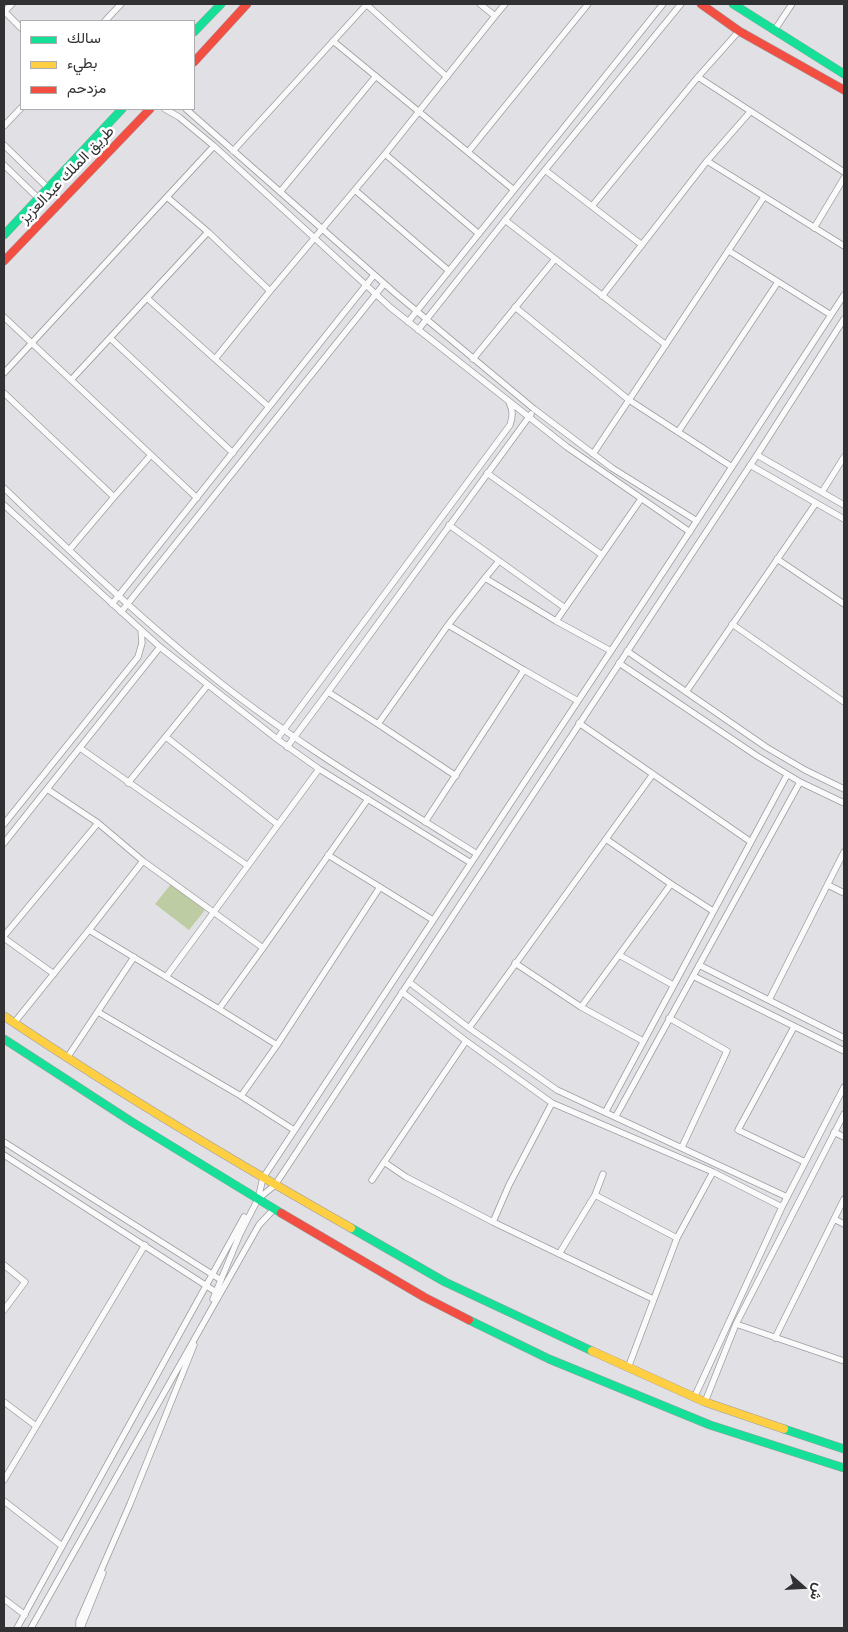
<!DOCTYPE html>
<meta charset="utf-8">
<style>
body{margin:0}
#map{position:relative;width:848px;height:1632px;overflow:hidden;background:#e1e0e5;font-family:"PT Sans",Vazirmatn,sans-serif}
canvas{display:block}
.frame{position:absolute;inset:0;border:5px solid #313134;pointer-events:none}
.legend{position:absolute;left:20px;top:20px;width:175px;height:90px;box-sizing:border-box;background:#fff;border:1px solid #adadae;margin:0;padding:6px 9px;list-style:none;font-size:15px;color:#313134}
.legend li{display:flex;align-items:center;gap:10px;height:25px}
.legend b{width:25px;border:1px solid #adadae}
.north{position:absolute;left:778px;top:1562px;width:50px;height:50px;-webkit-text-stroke:4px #fff;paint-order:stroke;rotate:109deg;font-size:14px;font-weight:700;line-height:20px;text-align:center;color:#313134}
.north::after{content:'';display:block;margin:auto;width:18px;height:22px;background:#313134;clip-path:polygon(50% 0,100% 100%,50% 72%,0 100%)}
</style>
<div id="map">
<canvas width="848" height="1632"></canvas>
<div class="frame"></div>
<ul class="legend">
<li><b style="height:6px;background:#16e098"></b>سالك</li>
<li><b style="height:6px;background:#ffcf43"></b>بطيء</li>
<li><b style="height:6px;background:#f24e42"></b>مزدحم</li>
</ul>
<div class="north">ش</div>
</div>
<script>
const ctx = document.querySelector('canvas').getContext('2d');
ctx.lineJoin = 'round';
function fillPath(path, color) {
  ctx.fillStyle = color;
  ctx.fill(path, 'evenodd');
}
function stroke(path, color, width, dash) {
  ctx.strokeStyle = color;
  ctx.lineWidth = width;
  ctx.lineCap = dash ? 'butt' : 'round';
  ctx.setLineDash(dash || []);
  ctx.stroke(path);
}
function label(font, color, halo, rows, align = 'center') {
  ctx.font = font + ' "PT Sans",Vazirmatn,sans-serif';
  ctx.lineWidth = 5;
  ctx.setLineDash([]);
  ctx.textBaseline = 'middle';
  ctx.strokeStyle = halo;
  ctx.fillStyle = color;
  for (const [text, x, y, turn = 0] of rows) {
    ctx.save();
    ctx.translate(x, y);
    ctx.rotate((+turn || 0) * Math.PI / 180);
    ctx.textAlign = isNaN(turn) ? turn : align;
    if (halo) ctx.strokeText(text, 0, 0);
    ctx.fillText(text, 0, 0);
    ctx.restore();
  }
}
const green = new Path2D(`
 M171,884L205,910L189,930L155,904Z`);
const street = new Path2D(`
 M366,4L447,77
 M480,4L495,16L505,4
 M4,11L21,28
 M4,12L12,4
 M105,21L121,4
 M774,31L792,4
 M333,41L514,190
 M698,77L844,172
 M165,109L179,117L214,146L391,308L567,447L690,532
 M186,109L395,293L534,409L612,468L697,521
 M4,126L21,108
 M4,145L48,188
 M233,151L367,4
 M468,152L588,4
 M385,154L479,234
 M707,161L844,246
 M4,165L38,198
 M545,170L642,245
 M355,190L449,271
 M280,192L376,76
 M167,197L208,232
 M592,206L698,77L739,31
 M505,220L666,345
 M814,228L844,178
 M729,251L831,315
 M270,291L385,154L495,16
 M844,295L681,545L263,1178L258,1199L275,1185L757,455L844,319
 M602,296L707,161L750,112
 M147,298L215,359
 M515,307L629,400L732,467
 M4,317L197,498
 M408,322L663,4
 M418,330L545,170L681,4
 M110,338L233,453
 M473,359L555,259
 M4,373L214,146
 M71,380L208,232L270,291L215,359L269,407
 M4,393L114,497L151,455
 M678,432L778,282
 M593,454L764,197
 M757,455L844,505
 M750,465L844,519
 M487,473L602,555
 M4,488C68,549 133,612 202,668C287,738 383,795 477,854
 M822,492L844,457
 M4,505L160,647L277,739L319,769L471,863
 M449,525L565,608
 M70,549L114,497
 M777,559L844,604
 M485,578L499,561
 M112,604L374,275
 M121,612L384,284
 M556,621L611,651
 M732,624L844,702
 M448,625L485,578L556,621L641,499
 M627,651L766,747L805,770L844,789
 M619,663L757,756L800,782L844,803
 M328,692L378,724L448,625L524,670
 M686,692L816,503
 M579,723L751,842
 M378,724L456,776
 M166,737L277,824
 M277,739L510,425C513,416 513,411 509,402
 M287,747L328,692L531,414
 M80,748L248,866
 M128,783L207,686
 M47,789L98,823L143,861L263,948L368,799
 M425,822L524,670L578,701
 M4,824L138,657L142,643L141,630
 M606,839L671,884L713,911
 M4,843L160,647
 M328,855L433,920
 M828,885L844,893
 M89,930L143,861
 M4,936L98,823
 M4,938L54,974
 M619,955L673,985
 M515,963L581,1007L643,1041
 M699,965L844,1038
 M693,976L844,1051
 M166,977L319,769
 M409,982L469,1028L557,1090L787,1197
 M402,992L466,1041L552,1103L713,1172L782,1207
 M769,1000L844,852
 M581,1007L671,884
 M219,1009L277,1045
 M98,1012L241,1096L294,1130
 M669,1018L727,1051L682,1147
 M14,1023L89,930L219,1009L263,948
 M794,1027L738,1130L805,1162
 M469,1028L653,774
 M67,1058L134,957
 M241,1096L277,1045L380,887
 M606,1111L787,775
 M616,1116L800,782
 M834,1132L844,1137
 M4,1142L221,1280
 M4,1155L216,1292
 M384,1162L406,1177L493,1222L653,1299
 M372,1180L466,1041
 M595,1195L677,1238L628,1368
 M834,1219L844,1224
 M493,1222L509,1185L552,1103
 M677,1238L713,1172
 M559,1254L595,1195L603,1174
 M4,1265L25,1282L4,1310
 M213,1299L240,1234L258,1199
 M736,1324L844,1361
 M775,1338L844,1199
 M694,1398L782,1207L844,1087
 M4,1402L36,1426
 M705,1402L736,1324L844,1114
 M4,1480L145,1245
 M4,1501L62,1546
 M4,1599L25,1615
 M17,1628L244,1217
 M31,1628L259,1225L274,1209
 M79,1628V1621L130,1504L194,1345
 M81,1628L103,1573`);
const fast = new Path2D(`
 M733,4L844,74
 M194,32L221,4
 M4,235L122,109
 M4,1039L132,1122L281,1213
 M351,1228L445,1282L592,1351
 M469,1320L549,1359L710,1425L844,1468
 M784,1429L844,1449`);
const slow = new Path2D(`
 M4,1016C117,1092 233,1161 351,1228
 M592,1351L705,1402L784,1429`);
const jam = new Path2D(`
 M701,4L739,31L844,90
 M194,62L247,4
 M4,261L150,109
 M281,1213L424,1297L469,1320`);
const streetNames = [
 ["طريق الملك عبدالعزيز",67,175,-46]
];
fillPath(green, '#becca4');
stroke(street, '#9e9da1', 7);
stroke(fast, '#9e9da1', 9);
stroke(slow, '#9e9da1', 9);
stroke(jam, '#9e9da1', 9);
stroke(street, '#fafafb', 5.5);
stroke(fast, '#16e098', 8);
stroke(slow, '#ffcf43', 8);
stroke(jam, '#f24e42', 8);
label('15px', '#313134', '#fff', streetNames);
</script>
